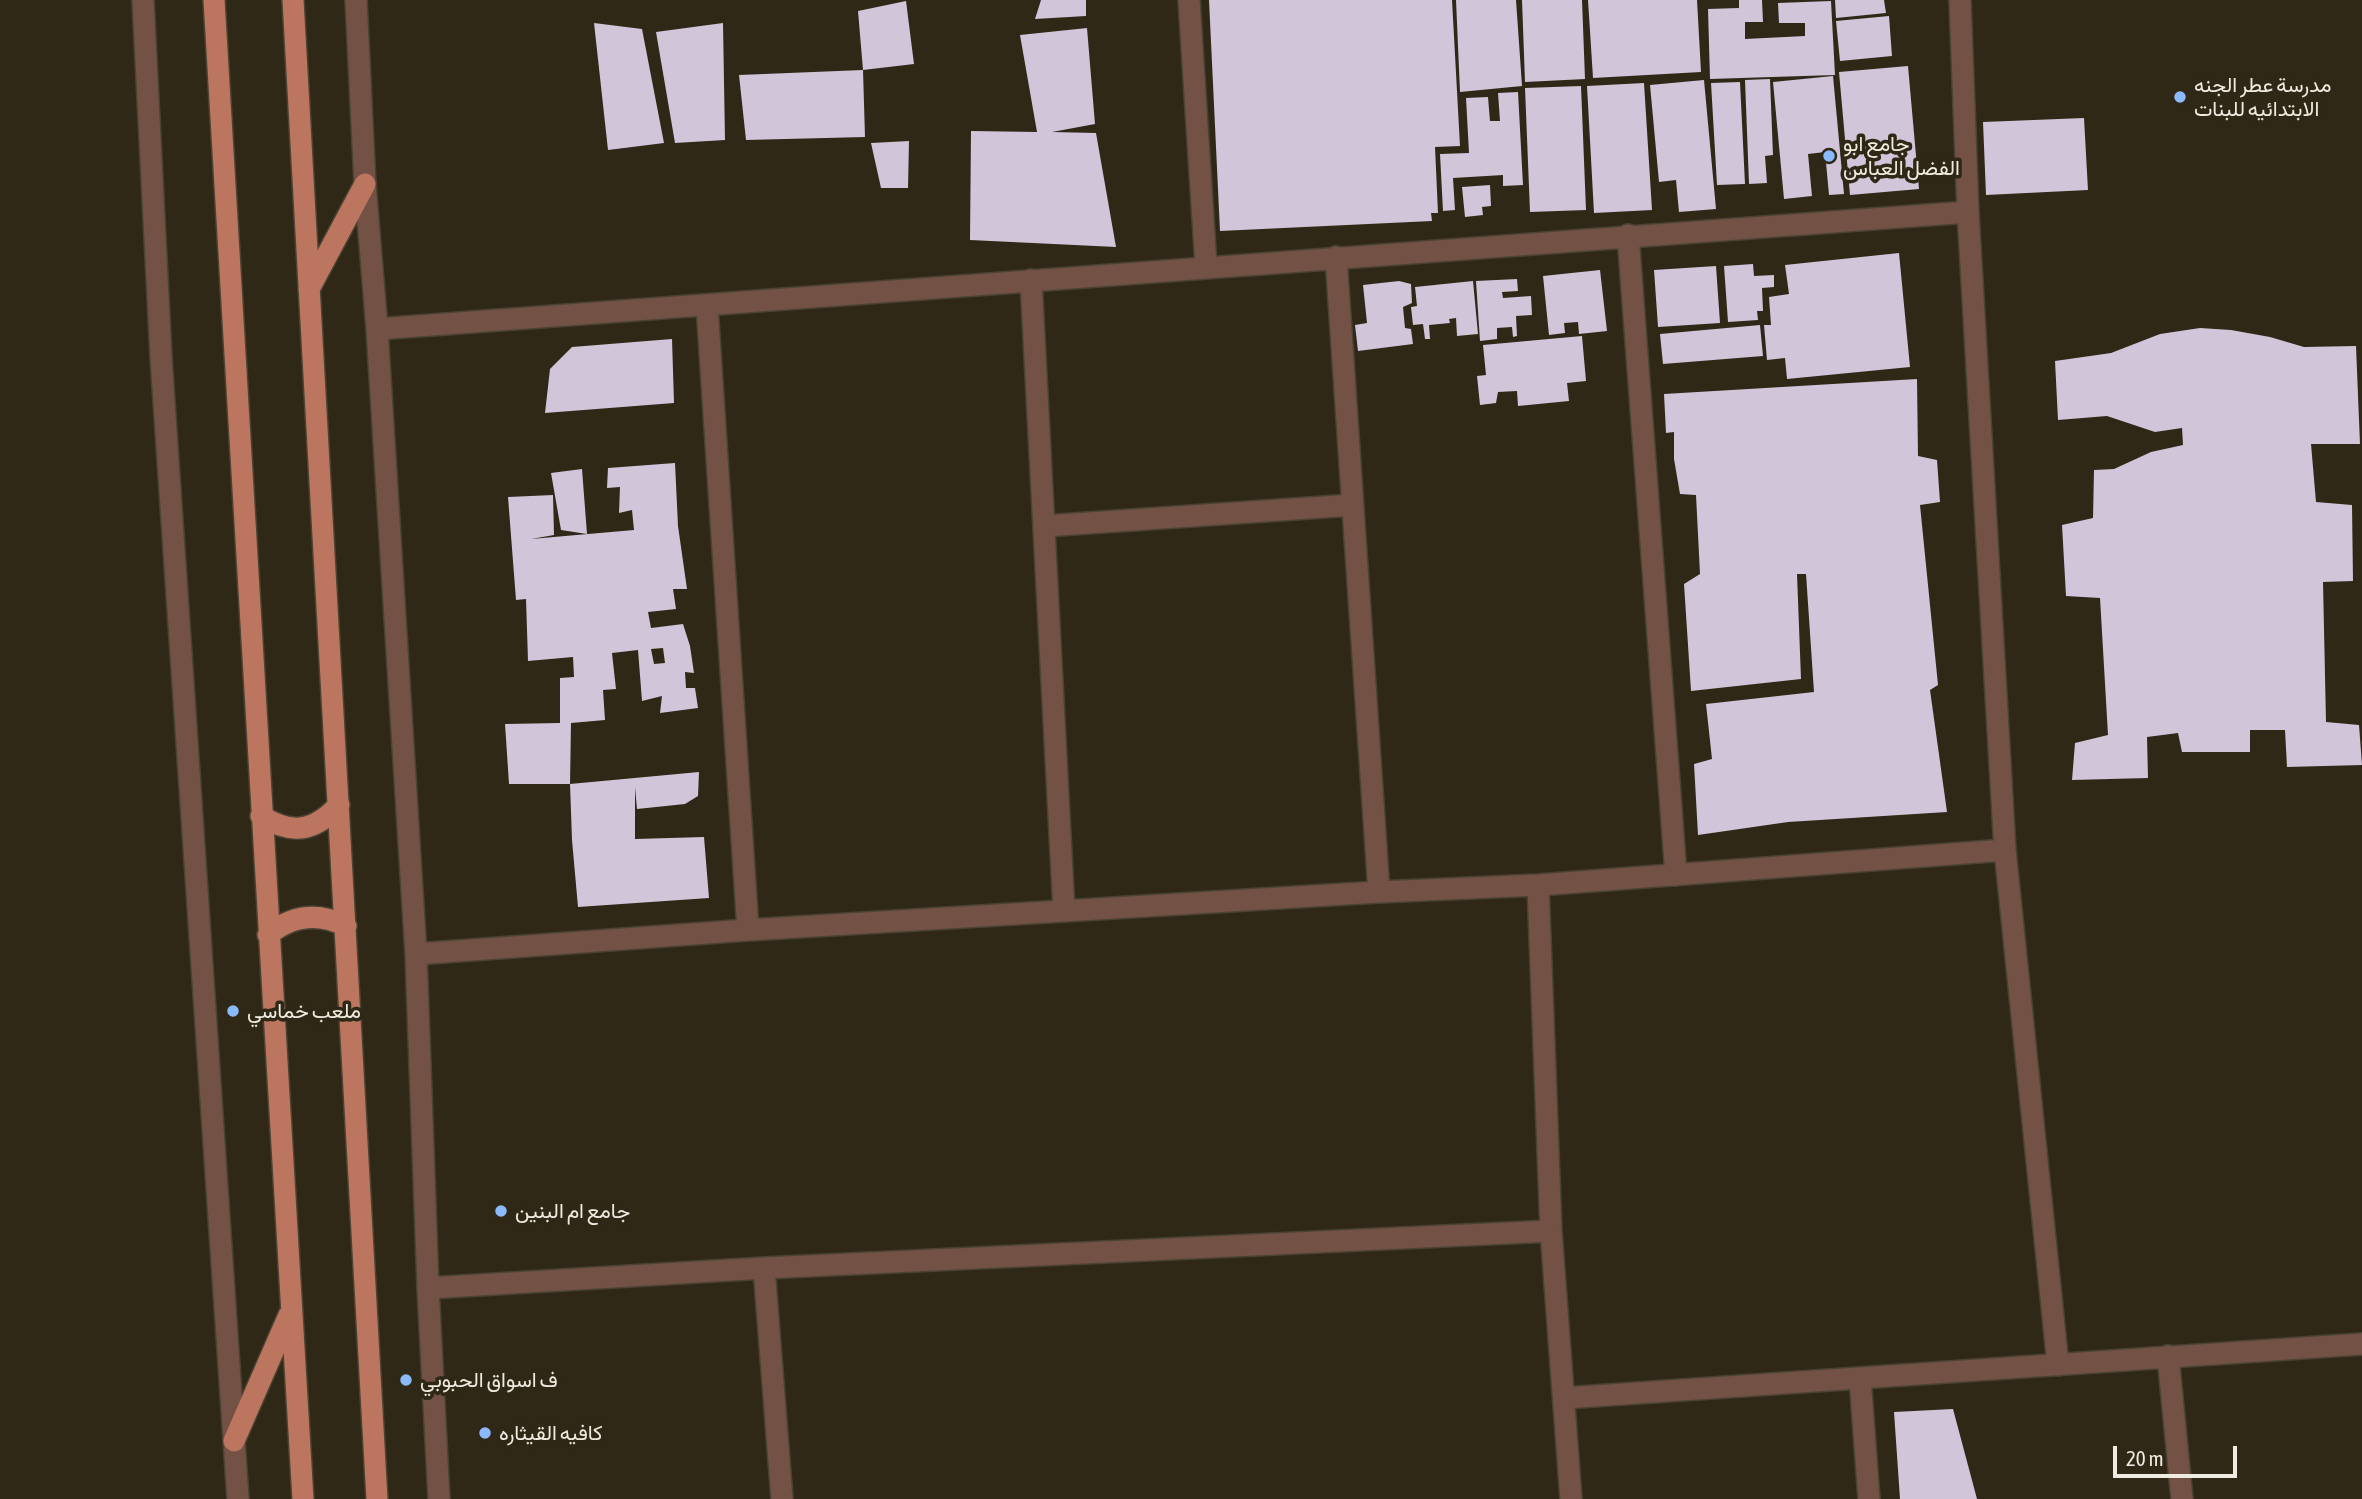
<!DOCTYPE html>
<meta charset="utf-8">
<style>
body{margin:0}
#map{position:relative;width:2362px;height:1499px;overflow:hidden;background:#2f2817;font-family:"Asap Condensed",sans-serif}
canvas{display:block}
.scale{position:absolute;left:2113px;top:1446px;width:124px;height:32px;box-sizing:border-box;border:4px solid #efebe0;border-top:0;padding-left:9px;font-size:21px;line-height:24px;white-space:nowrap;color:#efebe0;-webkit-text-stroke:5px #2f2817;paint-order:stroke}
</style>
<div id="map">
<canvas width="2362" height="1499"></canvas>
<div class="scale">20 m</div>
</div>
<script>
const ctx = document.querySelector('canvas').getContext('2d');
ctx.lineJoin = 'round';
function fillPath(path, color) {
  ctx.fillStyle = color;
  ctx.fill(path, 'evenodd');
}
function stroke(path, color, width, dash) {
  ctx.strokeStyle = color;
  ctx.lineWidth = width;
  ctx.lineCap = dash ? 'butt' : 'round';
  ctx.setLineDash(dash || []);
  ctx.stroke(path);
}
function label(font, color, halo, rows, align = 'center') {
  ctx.font = font + ' "Asap Condensed",Vazirmatn,sans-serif';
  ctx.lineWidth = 7;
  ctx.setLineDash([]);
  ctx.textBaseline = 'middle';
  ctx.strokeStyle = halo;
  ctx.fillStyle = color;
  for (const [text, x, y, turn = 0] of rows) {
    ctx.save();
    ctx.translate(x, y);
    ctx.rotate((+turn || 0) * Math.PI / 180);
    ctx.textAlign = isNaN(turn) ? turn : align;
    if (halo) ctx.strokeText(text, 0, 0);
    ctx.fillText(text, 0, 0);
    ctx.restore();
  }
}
const building = new Path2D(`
 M1041,0H1086V16L1035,19Z
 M1209,0H1452L1460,146L1435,147L1438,213H1431L1432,221L1220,231Z
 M1456,0H1516L1522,86L1460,92Z
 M1522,0H1582L1585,79L1525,82Z
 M1588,0H1697L1701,72L1593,78Z
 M1739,0H1762L1763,22H1745V39L1805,36V23H1779L1778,3L1831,1L1835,75L1710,79L1708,9L1739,8Z
 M1835,0H1884L1886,13L1836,18Z
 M906,1L914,64L863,70L865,137L746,140L739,75L863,70L858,11Z
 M1889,16L1892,56L1840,61L1836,21Z
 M594,23L642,29L664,143L608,150Z
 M723,23L725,140L675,143L656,32Z
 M1087,28L1095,124L1052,132L1096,133L1116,247L970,240L971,131L1037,132L1020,35Z
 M1908,66L1919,189L1850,195L1839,72Z
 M1833,76L1844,194L1829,195L1825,152L1808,154L1812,196L1784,199L1773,82Z
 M1770,79L1773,155L1765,156L1767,183L1749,184L1745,80Z
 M1704,80L1716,209L1679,212L1676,180L1659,182L1650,85Z
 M1740,82L1745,184L1717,185L1711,83Z
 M1644,83L1652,210L1594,213L1587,86Z
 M1581,86L1586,210L1530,212L1525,88Z
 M1518,92L1523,185L1503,186V175L1453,178L1455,210L1443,211L1440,154L1469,153L1466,98L1488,97L1490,121H1500L1498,93Z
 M2084,118L2088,190L1986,195L1983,122Z
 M909,141L908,188H881L871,143Z
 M1490,185L1491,206L1482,207L1483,215L1465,217L1462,187Z
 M1899,253L1910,367L1787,379L1785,358L1767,360L1764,325H1771L1769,297L1789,294L1785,265Z
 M1753,264L1754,276L1774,275V287L1762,288L1763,311H1757L1758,320L1728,322L1724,266Z
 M1716,266L1720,323L1658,327L1654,270Z
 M1600,270L1607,331L1579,334L1578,322L1564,323L1565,333L1549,335L1543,276Z
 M1517,279L1518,291L1502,292L1503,298L1531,296L1532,315L1516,316L1517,336L1513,337L1512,327L1497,328V339L1480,341L1476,281Z
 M1399,281L1411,284L1412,303L1403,307L1405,328L1411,329L1413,344L1358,351L1355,325L1367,323L1363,285Z
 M1473,281L1478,334L1457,336L1456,318L1449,319L1450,323L1429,325L1430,339H1425L1423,324L1413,325L1411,307L1417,306L1415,287Z
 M1760,325L1763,356L1663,364L1660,334Z
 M2200,328L2231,330L2270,337L2304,347L2356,346L2360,444H2311L2316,502L2352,505L2353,581L2323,582L2326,722L2359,725L2362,765L2287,767L2285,730H2250V752H2182L2178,733L2147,737L2148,778L2072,780L2075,743L2108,735L2100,598L2066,596L2062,525L2093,518L2094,470L2114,469L2151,452L2183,445L2182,428L2155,432L2107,416L2058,420L2055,361L2111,353L2160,334Z
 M1582,336L1586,381L1567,383L1569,401L1518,406L1517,391L1498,392L1496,403L1480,405L1477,376L1486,375L1483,345Z
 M672,339L674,403L545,413L550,369L572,347Z
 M1917,379L1918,456L1937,460L1940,502L1920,505L1938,685L1930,690L1947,812L1788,822L1698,835L1694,764L1712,759L1706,704L1814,692L1806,574H1797L1801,679L1691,691L1684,584L1700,574L1696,495L1680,494L1674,459V432L1666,433L1664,394Z
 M675,463L678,526L687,589H673L676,609L648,612L651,628L683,624L690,646L694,673L685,672L686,688H695L698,708L660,713L662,696L642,701L638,650L612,653L616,689L603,690L605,720L571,723L570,784H509L505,724L560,723V678L574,677L573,657L528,661L526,599L516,600L508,497L553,495L554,535L531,539L634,530L632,510L619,513L620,487L607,488L608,468ZM663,648L665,663L654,664L651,649Z
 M582,469L587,534L561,530L551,473Z
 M699,772L698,796L685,804L637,809L635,787V839L704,837L709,898L578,907L572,840L570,784Z
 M1953,1409L1977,1499H1900L1894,1412Z`);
const minor = new Path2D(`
 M143,0L161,357L238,1499
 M356,0L365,184L377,329L416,954L428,1288L439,1499
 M1189,0L1206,266
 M1960,0L1968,212L2005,850L2058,1365
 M1628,235L1676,875
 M1336,257L1379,892
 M1031,280L1064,911
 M707,306L748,930
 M377,329C908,293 1437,248 1968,212
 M1044,526L1353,505
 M1538,885L1551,1231L1571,1499
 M416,954L748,930L1379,892L1538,885L2005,850
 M764,1268L782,1499
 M428,1288L764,1268L1551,1231
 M2168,1356L2182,1499
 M1860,1378L1869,1499
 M1564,1398L2362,1344`);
const major = new Path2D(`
 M214,0L303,1499
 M293,0L377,1499
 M309,289L365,184
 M261,816C292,835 314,832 339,805
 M268,935C292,915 318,912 346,926
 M234,1441L289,1315`);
const markers = [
 [2180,97,7,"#8bbafc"],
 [1829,156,7,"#8bbafc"],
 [233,1011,7,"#8bbafc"],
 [501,1211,7,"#8bbafc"],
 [406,1380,7,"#8bbafc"],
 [485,1433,7,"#8bbafc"]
];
const poiNames = [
 ["مدرسة عطر الجنه",2194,85],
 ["الابتدائيه للبنات",2194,109],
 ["جامع ابو",1843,144],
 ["الفضل العباس",1843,168],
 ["ملعب خماسي",247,1011],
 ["جامع ام البنين",515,1211],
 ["ف اسواق الحبوبي",420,1380],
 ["كافيه القيثاره",499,1433]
];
fillPath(building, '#d0c5d9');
stroke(minor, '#4a4333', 24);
stroke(major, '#4a4333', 24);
stroke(minor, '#735145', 21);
stroke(major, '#bc765f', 21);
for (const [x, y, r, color] of markers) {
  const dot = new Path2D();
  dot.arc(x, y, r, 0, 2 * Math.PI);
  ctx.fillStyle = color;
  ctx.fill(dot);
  stroke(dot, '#2f2817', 2.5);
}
label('21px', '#efebe0', '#2f2817', poiNames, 'left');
</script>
